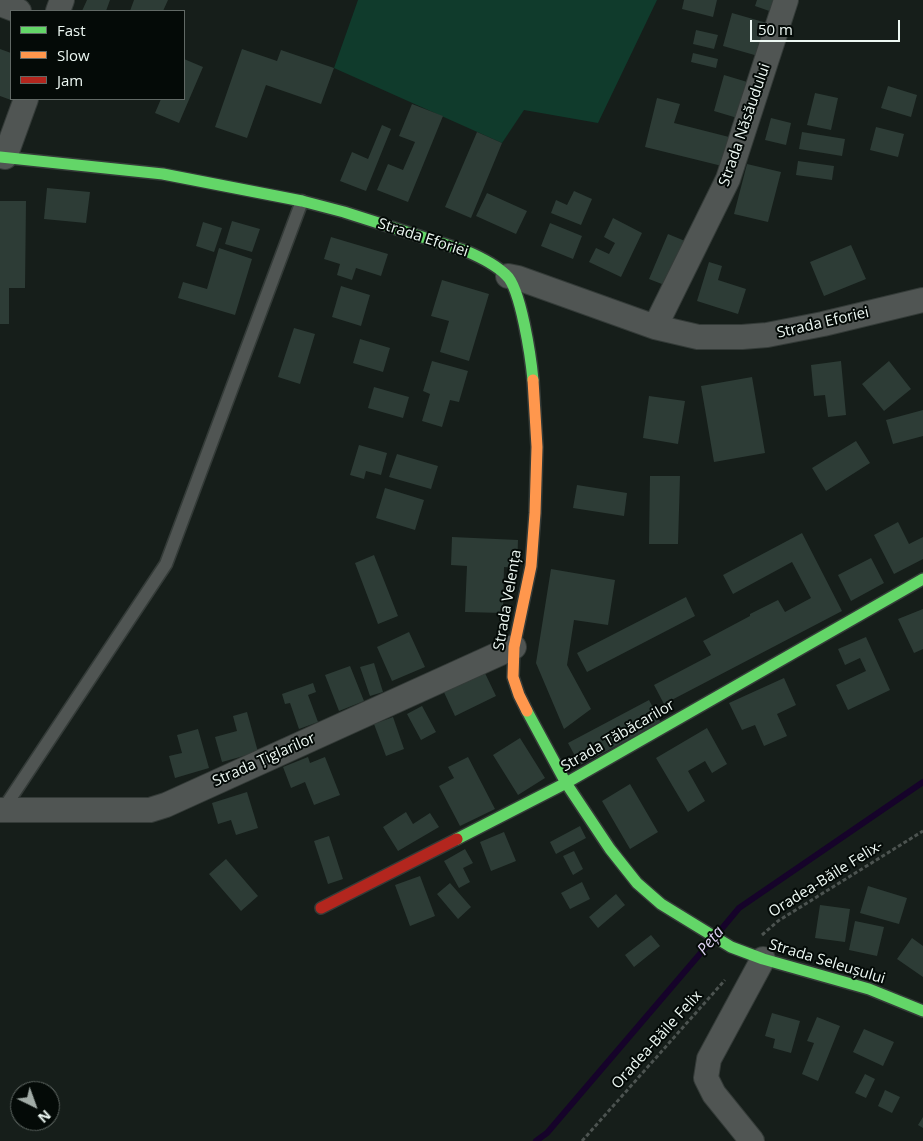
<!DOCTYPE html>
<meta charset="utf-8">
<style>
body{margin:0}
#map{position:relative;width:923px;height:1141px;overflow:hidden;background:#161e1a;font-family:"Open Sans",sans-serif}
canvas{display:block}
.legend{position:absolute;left:10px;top:10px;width:175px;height:90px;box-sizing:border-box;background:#040a07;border:1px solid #616965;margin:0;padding:6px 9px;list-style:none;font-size:15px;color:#edf8f3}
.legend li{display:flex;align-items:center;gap:10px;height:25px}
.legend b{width:25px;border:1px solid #616965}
.north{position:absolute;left:10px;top:1081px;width:50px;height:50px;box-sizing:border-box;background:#040a07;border:1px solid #616965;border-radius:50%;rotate:138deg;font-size:14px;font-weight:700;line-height:20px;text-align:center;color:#edf8f3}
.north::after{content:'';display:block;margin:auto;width:18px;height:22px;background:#a2aca7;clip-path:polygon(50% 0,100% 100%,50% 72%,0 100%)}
.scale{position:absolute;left:750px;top:20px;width:150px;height:22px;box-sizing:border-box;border:2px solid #edf8f3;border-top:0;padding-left:6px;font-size:15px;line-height:18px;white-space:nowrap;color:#edf8f3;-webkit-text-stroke:4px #040a07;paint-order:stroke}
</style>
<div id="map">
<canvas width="923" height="1141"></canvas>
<ul class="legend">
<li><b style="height:6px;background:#63d668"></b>Fast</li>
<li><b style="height:6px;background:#ff974d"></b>Slow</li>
<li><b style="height:6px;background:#b3261e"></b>Jam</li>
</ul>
<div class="north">N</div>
<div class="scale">50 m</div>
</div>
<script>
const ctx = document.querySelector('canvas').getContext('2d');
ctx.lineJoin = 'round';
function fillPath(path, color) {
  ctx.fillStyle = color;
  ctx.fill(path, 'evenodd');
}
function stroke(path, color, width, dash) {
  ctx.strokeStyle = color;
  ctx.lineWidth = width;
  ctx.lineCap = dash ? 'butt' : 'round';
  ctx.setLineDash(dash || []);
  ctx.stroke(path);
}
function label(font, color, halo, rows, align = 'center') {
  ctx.font = font + ' "Open Sans",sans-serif';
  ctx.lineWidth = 4;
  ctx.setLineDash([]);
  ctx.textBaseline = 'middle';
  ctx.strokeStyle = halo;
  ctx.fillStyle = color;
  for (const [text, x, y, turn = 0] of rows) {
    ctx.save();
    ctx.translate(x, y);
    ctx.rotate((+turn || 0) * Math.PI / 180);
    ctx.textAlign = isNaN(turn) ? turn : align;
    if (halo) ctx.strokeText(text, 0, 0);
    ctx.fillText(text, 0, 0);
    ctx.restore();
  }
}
const green = new Path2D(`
 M358,0H657L598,123L524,110L502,143L334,68Z`);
const stream = new Path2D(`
 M719,932L739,908L923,782
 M536,1141L547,1133L711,941`);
const building = new Path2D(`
 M87,0H110L106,11H82Z
 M134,0H168L163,11H130Z
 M684,0H717L713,17L682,9Z
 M757,0H774L775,13L755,6Z
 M732,13L767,23L758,56L723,46Z
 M696,30L718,35L714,49L693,44Z
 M0,49L11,53V100L0,96Z
 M242,49L277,61L281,50L334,68L321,104L266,85L247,138L215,127Z
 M693,53L718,59L716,68L691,62Z
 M184,59L203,67L179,123L155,113L161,99H184Z
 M724,75L754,84L744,120L714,111Z
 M888,86L917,95L911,117L881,108Z
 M815,93L838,98L831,130L807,125Z
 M657,98L680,104L674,123L729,137L722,166L645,147Z
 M412,104L443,116L408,202L377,190L388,164L403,170L415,142L399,136Z
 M771,118L791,123L786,145L765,140Z
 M382,125L391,129L366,191L340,181L352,152L368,159Z
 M876,127L904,134L898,157L870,150Z
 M477,132L502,143L471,218L445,207Z
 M802,132L845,139L842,156L799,149Z
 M798,161L834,166L832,180L796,175Z
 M747,164L781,172L768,222L734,214Z
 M47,188L90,192L86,223L44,219Z
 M574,191L592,199L581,225L551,213L556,200L567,205Z
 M487,193L527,211L516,234L476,216Z
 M0,201H26L25,288H9V324H0Z
 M613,218L642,233L621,277L589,262L596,248L609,254L615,243L604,237Z
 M232,221L260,229L252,252L225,244Z
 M203,222L222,228L214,252L196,246Z
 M550,223L582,236L573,259L541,246Z
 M668,234L685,241L667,286L649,279Z
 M331,237L388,254L381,276L356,268L352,280L337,275L340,264L324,259Z
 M851,245L866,279L824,296L810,262Z
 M219,248L252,259L235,315L178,298L183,282L207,289Z
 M709,262L722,266L718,280L746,289L738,314L697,301Z
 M442,280L489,294L469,361L440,352L449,321L431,316Z
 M341,286L370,295L361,326L332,317Z
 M294,328L315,334L300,384L278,377Z
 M360,339L390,348L383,372L353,363Z
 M432,361L468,371L459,402L450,400L442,427L422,421L430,394L423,391Z
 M841,361L846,415L828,417L825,395L814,396L811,365Z
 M889,361L911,389L884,411L862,384Z
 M752,377L765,453L714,462L701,386Z
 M374,387L409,397L403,418L368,408Z
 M649,396L685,401L678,444L643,438Z
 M923,410V436L893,444L886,420Z
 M856,441L870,463L826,491L812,468Z
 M359,445L387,453L381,475L366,471L364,479L350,475Z
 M397,454L438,466L431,489L389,477Z
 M650,476H680L678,544H649Z
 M577,485L627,493L624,516L573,508Z
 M385,488L424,500L415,530L376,518Z
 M898,522L909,544L923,537V559L894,574L874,535Z
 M802,533L842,611L664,704L654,685L711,655L703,641L750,616V614L778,600L785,612L811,598L792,562L733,594L723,575Z
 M452,537L518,540L517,568L504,567L503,613L465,612L467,566L451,565Z
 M374,555L398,616L378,624L355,563Z
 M871,558L884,583L851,601L838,575Z
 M551,569L615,580L608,625L574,620L567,665L591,709L564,729L536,663Z
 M686,597L695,616L587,672L577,653Z
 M923,609V649L914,653L898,619Z
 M409,632L425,667L392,681L377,647Z
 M866,637L890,690L848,710L836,685L866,671L860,658L845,665L838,649Z
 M374,663L383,692L370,696L360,667Z
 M350,666L364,701L339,711L325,675Z
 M483,669L496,696L455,716L442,688Z
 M784,678L796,705L777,714L787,736L764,746L755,725L742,730L729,703Z
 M313,683L316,692L308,695L318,722L299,729L290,703L285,704L282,694Z
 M649,700L661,723L580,765L568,743Z
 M422,706L436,732L421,740L407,714Z
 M247,712L258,752L222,762L215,737L237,731L233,716Z
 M393,717L404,749L386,756L374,724Z
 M707,728L727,764L712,773L705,761L688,771L705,801L688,812L656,758Z
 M198,729L209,768L175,778L169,756L182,753L177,735Z
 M520,738L545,778L518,795L493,755Z
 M308,757L310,763L325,757L340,795L314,805L305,782L291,788L283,767Z
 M468,757L495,809L460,826L439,786L454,778L448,767Z
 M630,784L658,832L630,849L602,801Z
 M247,792L258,828L236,835L231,820L218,824L212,803Z
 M406,812L413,824L430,813L439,827L398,851L383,827Z
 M580,826L586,838L556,854L550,842Z
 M504,832L516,861L491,871L480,842Z
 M329,836L343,879L328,884L314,841Z
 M465,849L473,863L463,868L470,882L459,888L444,861Z
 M574,851L583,869L573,875L563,856Z
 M226,859L258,896L241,911L209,874Z
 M420,876L435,916L410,926L395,885Z
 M582,882L590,899L570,909L561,893Z
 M450,883L471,907L458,919L437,894Z
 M868,886L907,898L899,924L860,913Z
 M616,894L625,905L598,928L589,917Z
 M820,905L850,909L845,942L815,938Z
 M855,921L884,927L877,956L849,950Z
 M651,935L660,946L634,967L625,955Z
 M912,938L923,946V977L897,959Z
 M772,1013L800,1021L791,1053L773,1048L775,1039L765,1036Z
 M817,1017L840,1026L818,1081L802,1074L814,1043L807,1041Z
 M864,1029L894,1042L883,1066L853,1052Z
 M865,1074L875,1079L866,1098L855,1093Z
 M885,1090L900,1097L892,1113L878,1106Z
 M923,1117V1128L918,1125Z`);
const path = new Path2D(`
 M762,935L778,921L923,831
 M582,1141L725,980`);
const lane = new Path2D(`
 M2,811L166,564L302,201`);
const street = new Path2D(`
 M0,4L19,11
 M58,11L62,0
 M5,157L26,99
 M508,276L518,278L655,327L698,337H742L767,335L823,324L923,300
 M655,327L728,179L786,0
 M0,810H150L166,805L514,647
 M752,1141L714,1094L706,1078L709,1059L763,959`);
const fast = new Path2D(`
 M0,157L163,174L302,201L344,212L466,251C480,257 495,264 506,275C521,288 531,359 533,380
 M527,711L566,783L610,849L637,883L661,904L731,947L763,959L869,989L923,1011
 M457,839L566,783L923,579`);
const slow = new Path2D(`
 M527,711L519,695L513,677L514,647L531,566L535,513L537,447L533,380`);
const jam = new Path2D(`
 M321,908L457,839`);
const streetNames = [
 ["Strada Năsăudului",745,125,-71],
 ["Strada Eforiei",423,238,18],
 ["Strada Eforiei",823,323,-13],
 ["Strada Velența",508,600,-80],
 ["Strada Tăbăcarilor",618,736,-30],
 ["Strada Țiglarilor",264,760,-24],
 ["Oradea-Băile Felix-",826,879,-32],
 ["Strada Seleușului",827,962,17],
 ["Oradea-Băile Felix",657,1040,-48]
];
const waterNames = [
 ["Peța",711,941,-50]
];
fillPath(green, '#103b2c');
stroke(stream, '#16032a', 6);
fillPath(building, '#2d3c36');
stroke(lane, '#343b38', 15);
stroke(street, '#343b38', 26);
stroke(fast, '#343b38', 14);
stroke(slow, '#343b38', 14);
stroke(jam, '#343b38', 14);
stroke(path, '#4c5350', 3, [4, 2.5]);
stroke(lane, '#505553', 12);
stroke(street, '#505553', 24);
stroke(fast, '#63d668', 11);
stroke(slow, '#ff974d', 11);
stroke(jam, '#b3261e', 11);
label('15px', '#edf8f3', '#040a07', streetNames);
label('italic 16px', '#ddd1f2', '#040a07', waterNames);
</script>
